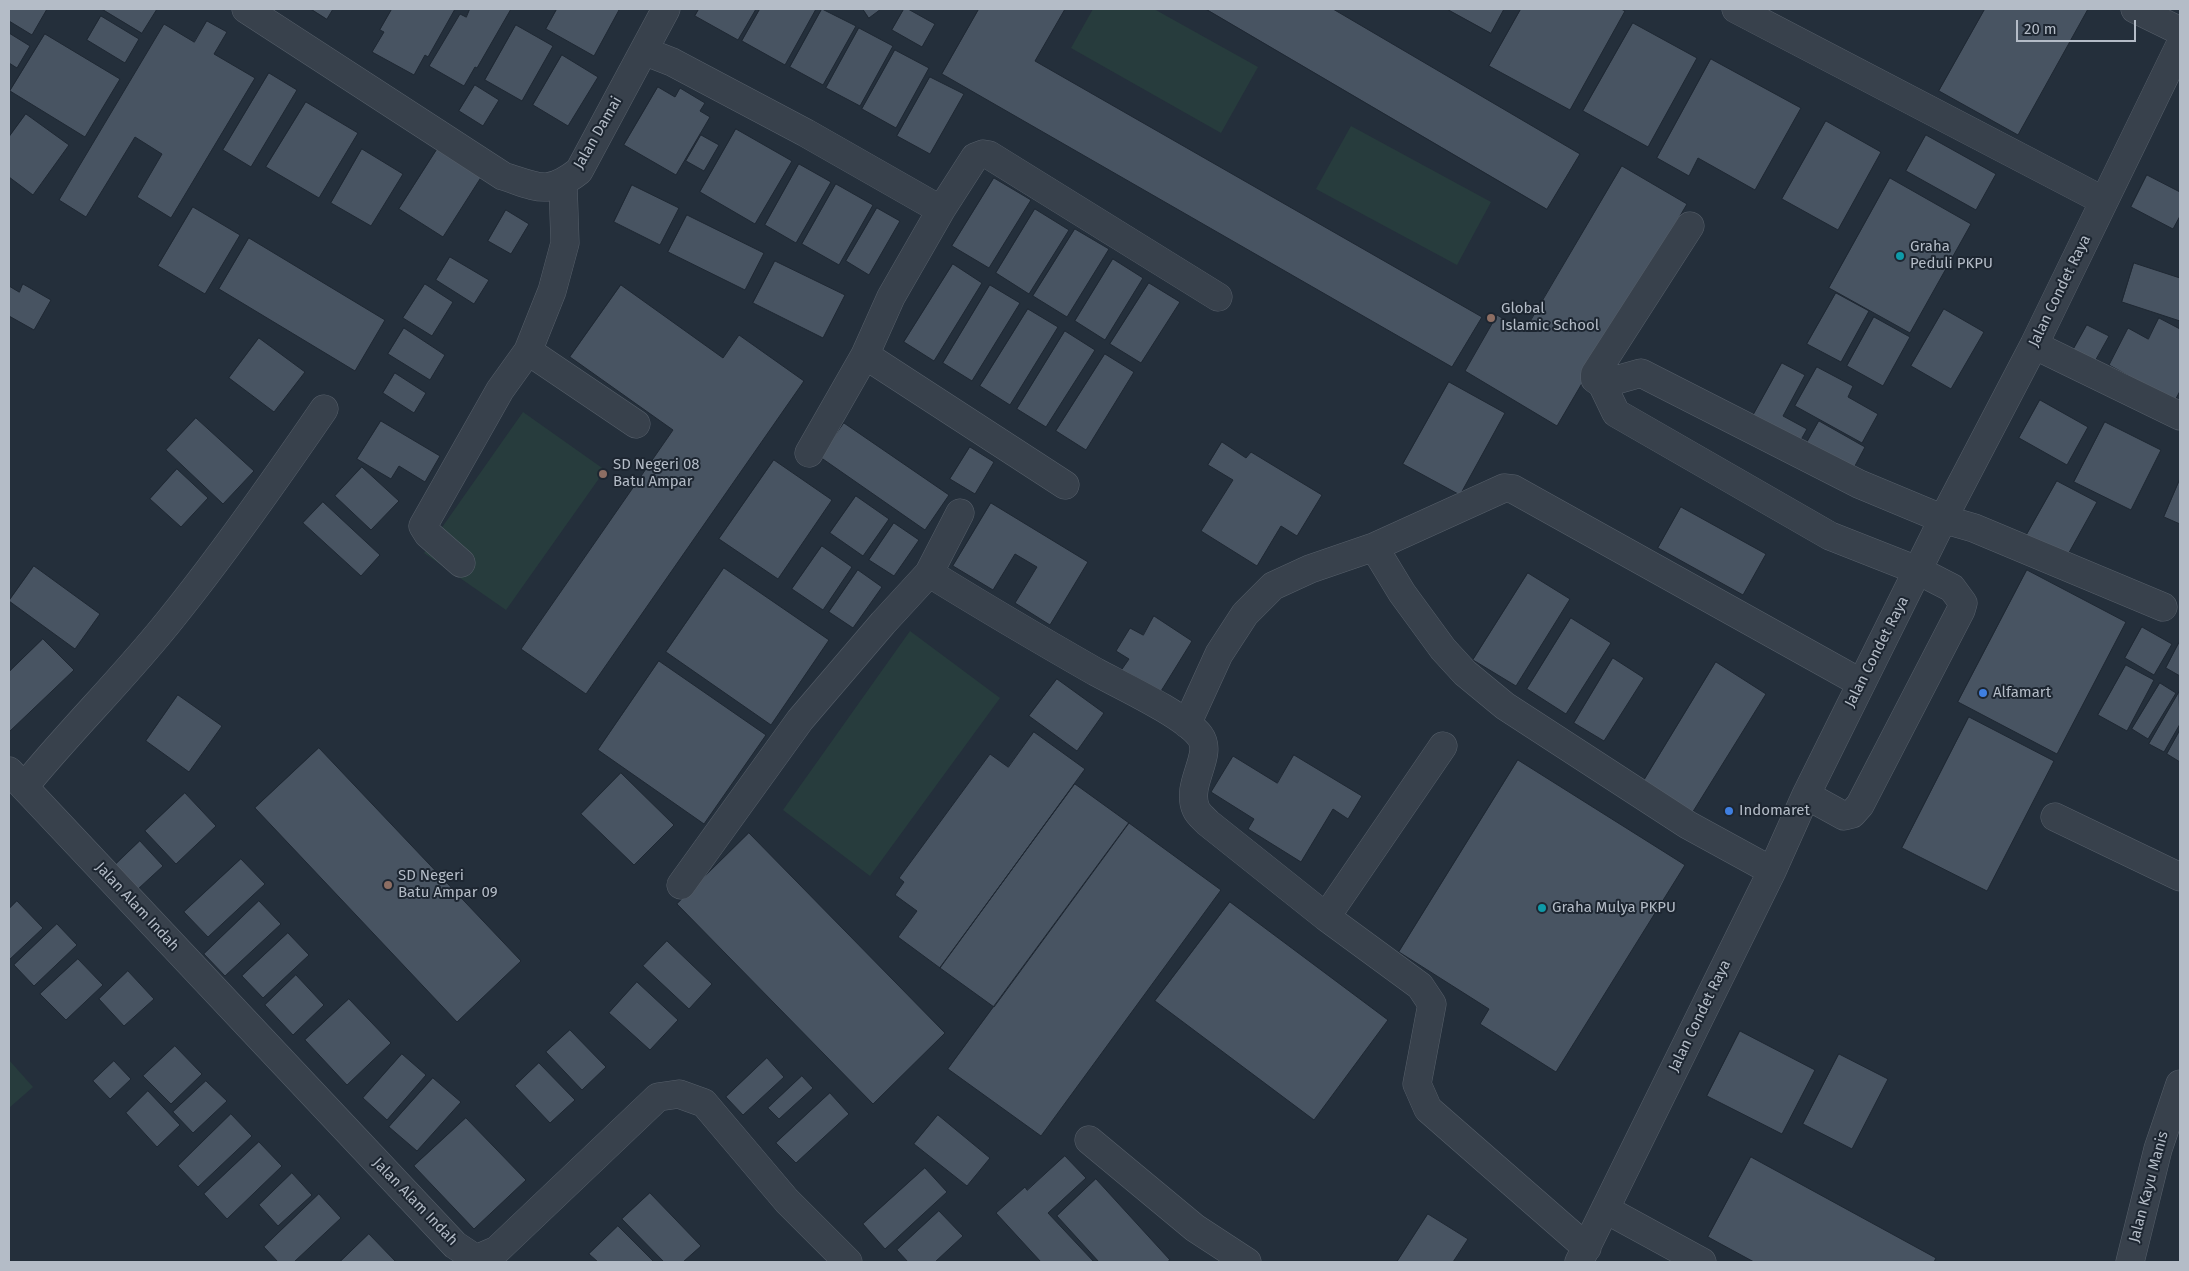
<!DOCTYPE html>
<style>
body{margin:0}
#map{position:relative;width:2189px;height:1271px;overflow:hidden;background:#242f3b;font-family:"Fira Sans",sans-serif}
canvas{display:block}
.frame{position:absolute;inset:0;border:10px solid #b4bcc7;pointer-events:none}
.scale{position:absolute;left:2016px;top:20px;width:120px;height:22px;box-sizing:border-box;border:2px solid #b4bcc7;border-top:0;padding-left:6px;font-size:15px;line-height:18px;white-space:nowrap;color:#b4bcc7;-webkit-text-stroke:4px #1d2631;paint-order:stroke}
</style>
<div id="map">
<canvas width="2189" height="1271"></canvas>
<div class="frame"></div>
<div class="scale">20 m</div>
</div>
<script>
const ctx = document.querySelector('canvas').getContext('2d');
ctx.lineJoin = 'round';
function fillPath(path, color) {
  ctx.fillStyle = color;
  ctx.fill(path, 'evenodd');
}
function stroke(path, color, width, dash) {
  ctx.strokeStyle = color;
  ctx.lineWidth = width;
  ctx.lineCap = dash ? 'butt' : 'round';
  ctx.setLineDash(dash || []);
  ctx.stroke(path);
}
function label(font, color, halo, rows, align = 'center') {
  ctx.font = font + ' "Fira Sans",sans-serif';
  ctx.lineWidth = 4;
  ctx.setLineDash([]);
  ctx.textBaseline = 'middle';
  ctx.strokeStyle = halo;
  ctx.fillStyle = color;
  for (const [text, x, y, turn = 0] of rows) {
    ctx.save();
    ctx.translate(x, y);
    ctx.rotate((+turn || 0) * Math.PI / 180);
    ctx.textAlign = isNaN(turn) ? turn : align;
    if (halo) ctx.strokeText(text, 0, 0);
    ctx.fillText(text, 0, 0);
    ctx.restore();
  }
}
const green = new Path2D(`
 M1093,9H1154L1258,67L1221,133L1071,48Z
 M1351,126L1491,202L1457,265L1316,189Z
 M523,412L605,470L506,610L424,553Z
 M910,631L1000,698L870,876L783,810Z
 M9,1060L33,1087L9,1108Z`);
const building = new Path2D(`
 M9,9H47L32,35L9,21Z
 M102,9H157L142,33Z
 M311,9H333L327,19Z
 M392,9H455L428,57L425,55L414,75L372,52L384,32L380,30Z
 M470,9H511L477,68L475,67L464,86L429,66L460,14L466,17Z
 M557,9H617L619,10L594,56L546,29Z
 M699,9H756L738,40L695,16Z
 M760,9H816L785,65L742,41Z
 M822,9L856,26L823,85L790,67Z
 M863,9H881L869,18Z
 M904,9H908L935,24L922,47L892,30Z
 M979,9H1065L1035,61L1482,317L1452,367L942,74Z
 M1206,9H1333L1580,154L1547,209Z
 M1447,9H1504L1491,33Z
 M1521,9H1621L1625,11L1570,110L1489,66Z
 M1985,9H2088L2018,135L1939,91Z
 M101,16L139,39L125,63L87,40Z
 M207,21L227,32L214,54L255,78L171,218L137,197L162,154L135,137L86,217L59,200L164,24L194,42Z
 M1633,23L1697,58L1648,147L1583,111Z
 M516,25L553,46L522,101L485,80Z
 M859,28L893,46L860,106L826,88Z
 M9,33L30,46L17,68L9,63Z
 M45,34L120,79L85,137L10,91Z
 M895,50L929,68L896,128L862,109Z
 M562,55L598,77L568,126L533,105Z
 M1711,59L1801,108L1755,190L1698,158L1689,176L1657,158Z
 M269,73L297,90L251,167L223,150Z
 M930,77L964,94L930,154L897,136Z
 M475,85L499,100L483,126L459,111Z
 M658,87L675,97L680,88L705,103L700,111L710,117L676,175L624,145Z
 M306,102L358,133L319,198L266,167Z
 M26,114L69,145L33,195L9,177V137Z
 M1826,121L1881,152L1838,230L1782,199Z
 M736,129L792,161L755,224L700,192Z
 M701,135L719,145L704,171L686,161Z
 M1926,135L1996,174L1976,210L1906,171Z
 M443,140L487,168L443,237L399,209Z
 M362,149L403,174L371,226L331,203Z
 M799,164L831,182L796,243L765,225Z
 M1622,166L1687,204L1557,426L1465,371L1497,315L1524,331Z
 M2147,175L2180,192V216L2173,229L2131,207Z
 M994,178L1031,200L989,268L952,246Z
 M1890,178L1971,224L1910,333L1829,288Z
 M836,184L873,205L839,265L802,244Z
 M632,185L679,208L660,245L614,222Z
 M193,207L240,235L205,294L158,266Z
 M877,208L900,221L869,275L846,261Z
 M1035,209L1069,230L1029,294L996,273Z
 M506,210L529,224L511,254L488,241Z
 M687,215L764,253L745,290L668,252Z
 M1075,229L1109,249L1067,317L1033,296Z
 M249,238L385,320L355,371L219,289Z
 M450,257L489,280L474,304L436,280Z
 M1113,259L1143,278L1105,340L1075,321Z
 M775,261L845,295L823,338L753,303Z
 M2134,263L2180,278V321L2122,302Z
 M953,264L982,283L934,361L904,342Z
 M1149,283L1180,302L1141,363L1110,344Z
 M23,284L51,300L34,330L9,316V286L19,292Z
 M425,284L453,302L432,336L403,318Z
 M621,285L723,358L739,335L804,381L586,694L521,649L673,430L570,357Z
 M990,285L1020,303L972,381L943,363Z
 M1836,293L1869,311L1841,362L1807,344Z
 M1028,309L1058,327L1010,405L980,386Z
 M1944,309L1984,332L1951,389L1911,366Z
 M1874,317L1910,337L1883,386L1847,366Z
 M2159,318L2180,329V391L2172,406L2126,382L2129,376L2109,365L2128,328L2148,339Z
 M2087,325L2109,336L2094,363L2072,352Z
 M404,328L445,355L430,380L388,354Z
 M1065,331L1095,350L1046,427L1017,409Z
 M259,338L305,372L274,412L229,378Z
 M1105,354L1134,372L1086,450L1056,431Z
 M1782,363L1805,375L1783,416L1807,429L1797,447L1750,421Z
 M1817,367L1853,386L1848,397L1878,414L1862,443L1795,406Z
 M395,373L426,393L414,413L383,393Z
 M1449,382L1505,413L1460,495L1403,464Z
 M2040,400L2088,427L2067,465L2019,438Z
 M196,418L254,471L223,504L166,450Z
 M381,421L440,456L425,482L399,466L391,479L357,459Z
 M1819,421L1865,447L1848,479L1801,453Z
 M2105,422L2161,450L2131,510L2074,482Z
 M844,423L949,495L925,530L820,457Z
 M1222,442L1246,458L1251,452L1322,495L1297,536L1281,526L1257,566L1201,531L1233,480L1208,465Z
 M970,447L994,462L975,494L950,479Z
 M774,460L832,500L778,579L719,539Z
 M362,467L399,501L371,530L335,496Z
 M177,469L208,498L181,527L150,499Z
 M2180,479V524L2164,517Z
 M2057,481L2097,502L2066,558L2026,536Z
 M856,496L889,519L863,556L830,533Z
 M323,502L380,555L361,576L303,523Z
 M991,503L1088,562L1050,625L1015,603L1037,567L1015,554L993,590L953,566Z
 M1681,507L1766,554L1743,595L1658,548Z
 M894,523L919,540L894,576L869,560Z
 M822,546L852,567L823,610L792,589Z
 M34,566L100,614L75,649L9,601Z
 M724,568L829,640L771,725L666,652Z
 M858,570L882,587L853,628L829,612Z
 M2027,570L2126,622L2057,754L1958,702Z
 M1528,573L1570,599L1516,686L1473,660Z
 M1154,616L1192,641L1158,696L1120,672L1129,659L1116,651L1130,628L1143,635Z
 M1571,618L1611,643L1566,714L1527,689Z
 M2142,627L2172,644L2154,675L2125,658Z
 M43,639L74,670L9,732V672Z
 M2179,643L2180,644V676L2166,668Z
 M1613,658L1644,678L1604,741L1574,723Z
 M659,661L766,735L704,824L598,750Z
 M1716,662L1766,694L1689,818L1640,787Z
 M2126,665L2154,680L2127,731L2098,715Z
 M1057,679L1104,713L1077,751L1029,716Z
 M2160,683L2176,693L2148,739L2132,729Z
 M2179,692L2180,724L2164,752L2149,744Z
 M178,695L222,726L189,772L146,741Z
 M1969,717L2054,761L1987,891L1902,848Z
 M2180,730V762L2167,754Z
 M1034,732L1085,769L940,968L898,937L917,911L895,895L904,882L899,878L990,754L1008,767Z
 M319,748L521,961L457,1022L255,808Z
 M1294,755L1362,796L1348,819L1333,809L1301,862L1248,829L1254,819L1211,792L1233,756L1277,783Z
 M1518,760L1685,865L1556,1072L1480,1024L1489,1009L1399,952Z
 M621,773L674,825L634,865L581,814Z
 M1075,784L1129,823L994,1007L940,968Z
 M185,793L216,826L176,864L145,831Z
 M1129,823L1221,890L1041,1136L948,1069Z
 M749,833L945,1033L873,1104L677,904Z
 M140,841L163,866L138,889L115,865Z
 M241,859L265,884L208,937L184,912Z
 M17,901L43,928L9,960V909Z
 M259,901L281,924L225,976L204,954Z
 M1230,902L1388,1020L1314,1120L1155,1001Z
 M57,924L77,945L34,986L14,965Z
 M288,933L309,955L263,998L242,976Z
 M667,941L712,984L689,1009L643,966Z
 M78,959L103,985L66,1020L40,994Z
 M128,971L154,999L124,1026L99,999Z
 M296,975L324,1005L293,1035L265,1005Z
 M637,982L678,1020L650,1050L609,1013Z
 M349,999L391,1043L347,1085L305,1040Z
 M570,1030L606,1067L582,1090L546,1052Z
 M1740,1031L1815,1070L1782,1134L1707,1096Z
 M175,1046L202,1074L171,1104L143,1076Z
 M402,1054L426,1075L387,1120L363,1098Z
 M1839,1054L1888,1079L1852,1149L1803,1124Z
 M767,1058L784,1077L743,1115L726,1097Z
 M114,1061L131,1079L110,1099L93,1081Z
 M539,1063L575,1100L550,1123L515,1086Z
 M802,1076L813,1088L779,1119L768,1108Z
 M433,1078L461,1102L417,1151L389,1127Z
 M206,1081L227,1101L193,1133L173,1112Z
 M148,1091L180,1125L157,1147L126,1113Z
 M830,1093L849,1114L796,1163L776,1143Z
 M231,1114L252,1136L198,1187L178,1166Z
 M938,1115L990,1158L967,1186L914,1144Z
 M466,1118L526,1180L474,1229L414,1166Z
 M259,1142L282,1166L227,1219L204,1194Z
 M1065,1156L1086,1178L1048,1213L1094,1262H1041L996,1213L1025,1187L1027,1190Z
 M1751,1157L1936,1258L1934,1262H1754L1708,1237Z
 M925,1168L947,1192L885,1249L863,1224Z
 M292,1173L312,1195L278,1226L259,1205Z
 M1096,1179L1170,1260L1167,1262H1099L1057,1216Z
 M650,1193L701,1246L683,1262H664L622,1219Z
 M319,1194L341,1218L294,1262H278L264,1247Z
 M939,1211L963,1236L935,1262H908L897,1250Z
 M1428,1214L1468,1239L1453,1262H1397Z
 M618,1226L654,1262H598L589,1254Z
 M369,1234L396,1262H340Z`);
const minor = new Path2D(`
 M246,9L503,176C538,187 547,196 579,171L666,9
 M1736,9L2104,201
 M2135,9L2180,31
 M644,51L672,62L806,133L941,210
 M1690,226L1595,374V379L1602,384L1616,413L1830,536L1919,571L1952,588L1963,603L1961,610L1860,805L1852,814L1844,816L1806,795
 M2034,345L2180,416
 M528,351L636,424
 M865,355L1065,485
 M1602,384L1641,373L1859,484L1943,519L1974,528L2163,607
 M809,453L865,355L891,297L941,210L975,157L983,154L989,155L1218,297
 M1374,547L1402,593L1443,649L1465,673L1505,706L1688,825L1772,871
 M461,563L428,534L423,526L500,390L528,351L552,291L565,243L563,184
 M929,573C984,607 1040,640 1096,672C1122,686 1184,715 1200,736C1214,755 1185,784 1196,809C1198,814 1204,819 1208,823L1326,917L1420,986L1432,1004L1417,1084L1428,1109L1587,1248
 M1187,724L1219,654L1245,614L1273,586L1310,569L1374,547L1504,488L1513,489L1861,683
 M9,771L455,1245L476,1259L497,1250L658,1097L679,1094L704,1103L787,1201L848,1262
 M24,787C72,728 127,675 174,615C227,549 276,479 324,409
 M2055,817L2180,877
 M681,885L800,720L883,623L929,573L960,513
 M1326,917L1443,746
 M1089,1140L1195,1228L1247,1262
 M1605,1209L1702,1262
 M1579,1262L1772,871L1806,795L1943,519L2034,345L2180,45
 M2130,1262L2158,1149L2180,1084`);
const markers = [
 [1900,256,5,"#0f9aa8"],
 [1491,318,5,"#8d6e63"],
 [603,474,5,"#8d6e63"],
 [1983,693,5,"#3f7fe0"],
 [1729,811,5,"#3f7fe0"],
 [388,885,5,"#8d6e63"],
 [1542,908,5,"#0f9aa8"]
];
const streetNames = [
 ["Jalan Damai",598,133,-60],
 ["Jalan Condet Raya",2060,291,-64],
 ["Jalan Condet Raya",1877,652,-63],
 ["Jalan Alam Indah",137,907,47],
 ["Jalan Condet Raya",1700,1016,-64],
 ["Jalan Kayu Manis",2149,1187,-75],
 ["Jalan Alam Indah",415,1202,46]
];
const poiNames = [
 ["Graha",1910,247],
 ["Peduli PKPU",1910,264],
 ["Global",1501,309],
 ["Islamic School",1501,326],
 ["SD Negeri 08",613,465],
 ["Batu Ampar",613,482],
 ["Alfamart",1993,693],
 ["Indomaret",1739,811],
 ["SD Negeri",398,876],
 ["Batu Ampar 09",398,893],
 ["Graha Mulya PKPU",1552,908]
];
fillPath(green, '#273c3d');
fillPath(building, '#485462');
stroke(building, '#1f2833', 1);
stroke(minor, '#565f6a', 29);
stroke(minor, '#38414c', 28);
for (const [x, y, r, color] of markers) {
  const dot = new Path2D();
  dot.arc(x, y, r, 0, 2 * Math.PI);
  ctx.fillStyle = color;
  ctx.fill(dot);
  stroke(dot, '#1d2631', 2);
}
label('15px', '#b4bcc7', '#1d2631', streetNames);
label('15px', '#b4bcc7', '#1d2631', poiNames, 'left');
</script>
